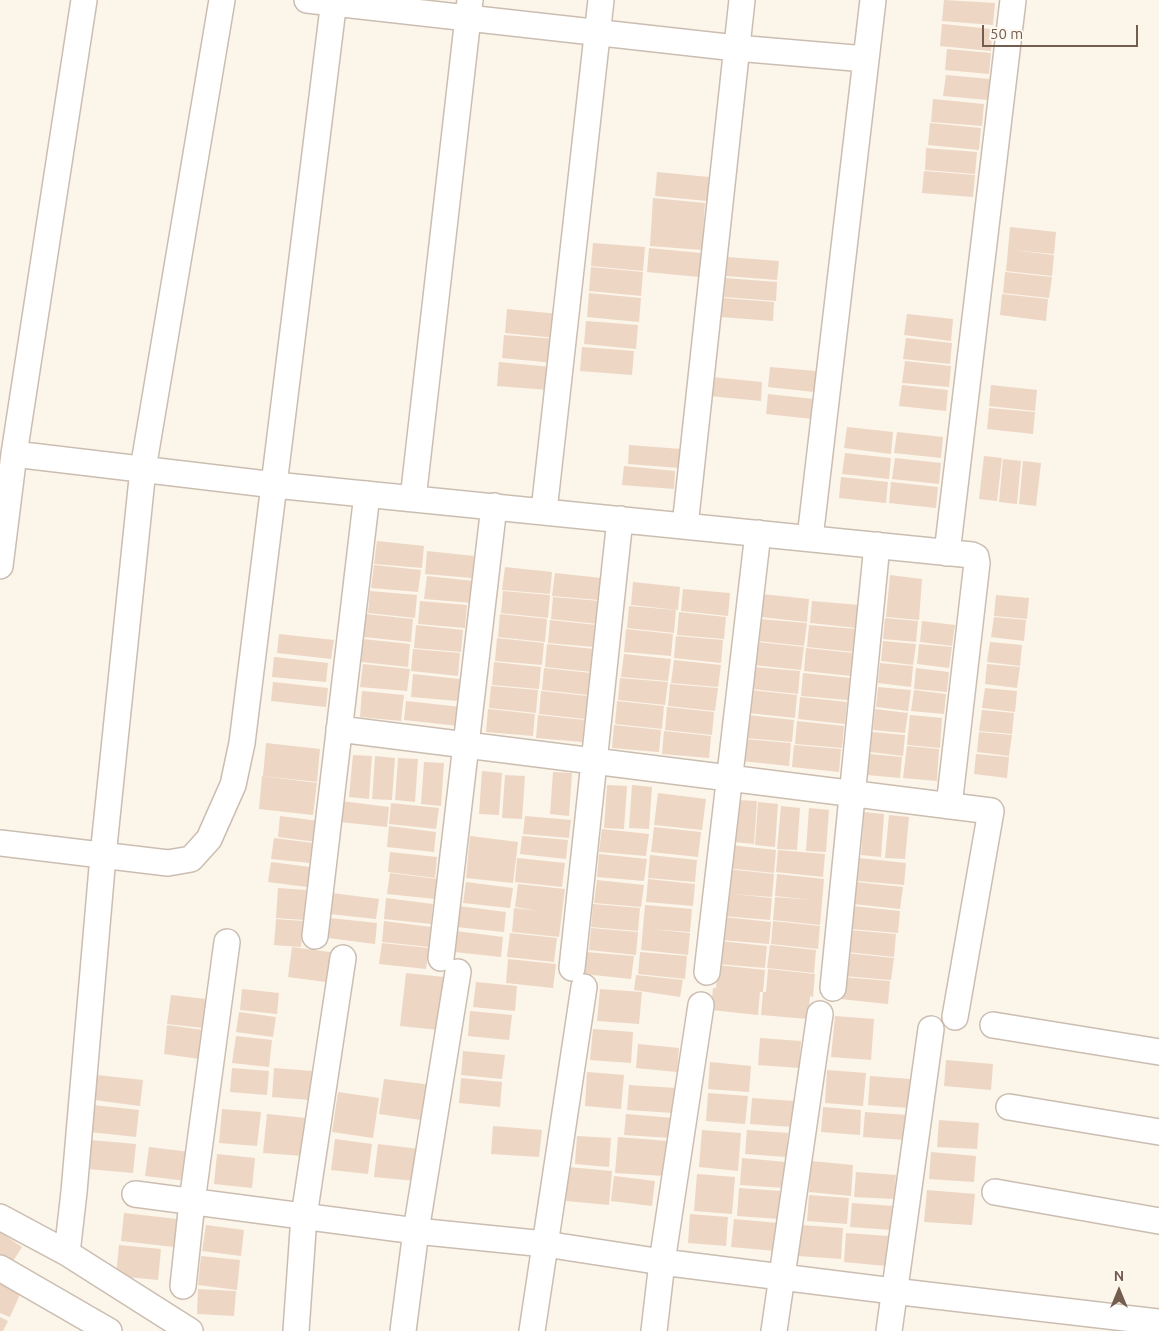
<!DOCTYPE html>
<style>
body{margin:0}
#map{position:relative;width:1159px;height:1331px;overflow:hidden;background:#fbf5ea;font-family:Ubuntu,sans-serif}
canvas{display:block}
.north{position:absolute;left:1094px;top:1266px;width:50px;height:50px;-webkit-text-stroke:4px #fef9f0;paint-order:stroke;rotate:0deg;font-size:14px;font-weight:700;line-height:20px;text-align:center;color:#735d4f}
.north::after{content:'';display:block;margin:auto;width:18px;height:22px;background:#735d4f;clip-path:polygon(50% 0,100% 100%,50% 72%,0 100%)}
.scale{position:absolute;left:982px;top:25px;width:156px;height:22px;box-sizing:border-box;border:2px solid #735d4f;border-top:0;padding-left:6px;font-size:15px;line-height:18px;white-space:nowrap;color:#735d4f;-webkit-text-stroke:4px #fef9f0;paint-order:stroke}
</style>
<div id="map">
<canvas width="1159" height="1331"></canvas>
<div class="north">N</div>
<div class="scale">50 m</div>
</div>
<script>
const ctx = document.querySelector('canvas').getContext('2d');
ctx.lineJoin = 'round';
function fillPath(path, color) {
  ctx.fillStyle = color;
  ctx.fill(path, 'evenodd');
}
function stroke(path, color, width, dash) {
  ctx.strokeStyle = color;
  ctx.lineWidth = width;
  ctx.lineCap = dash ? 'butt' : 'round';
  ctx.setLineDash(dash || []);
  ctx.stroke(path);
}
const building = new Path2D(`
 M944,0L995,3L993,25L942,21Z
 M942,24L992,29L991,51L940,46Z
 M947,49L991,53L989,74L945,70Z
 M946,75L990,79L988,100L943,96Z
 M933,99L984,104L982,126L931,122Z
 M930,123L981,128L979,150L928,145Z
 M926,148L977,152L975,174L925,170Z
 M924,171L975,175L973,197L922,193Z
 M657,172L709,177L707,201L655,196Z
 M653,198L705,203L702,250L650,246Z
 M1010,227L1056,232L1054,254L1011,250L1054,255L1052,276L1006,271Z
 M593,243L645,247L643,271L591,266Z
 M649,248L701,253L699,277L647,272Z
 M727,257L779,261L777,280L726,276Z
 M591,267L643,272L641,296L589,291Z
 M1005,272L1052,277L1049,298L1003,293Z
 M725,278L777,282L776,301L724,297Z
 M589,293L641,298L639,322L587,317Z
 M1002,294L1048,299L1046,321L1000,315Z
 M722,298L774,302L773,321L721,317Z
 M507,309L559,314L556,338L505,333Z
 M907,314L953,319L951,341L904,335Z
 M586,321L638,325L636,349L584,344Z
 M504,335L556,339L554,363L502,358Z
 M906,338L952,343L950,364L903,359Z
 M582,347L634,351L632,375L580,371Z
 M905,361L951,366L949,387L902,383Z
 M499,362L551,367L549,390L497,386Z
 M770,367L816,371L814,392L768,387Z
 M711,377L762,382L761,401L709,396Z
 M902,385L948,390L946,411L899,406Z
 M991,385L1037,390L1035,411L989,406Z
 M768,394L814,399L812,419L766,414Z
 M989,408L1035,412L1033,434L987,429Z
 M847,427L893,432L891,454L844,448Z
 M897,432L943,437L941,458L894,453Z
 M629,445L681,449L679,468L628,464Z
 M845,453L891,458L889,479L842,474Z
 M984,456L1002,458L997,501L979,499Z
 M895,458L941,463L939,484L892,479Z
 M1003,459L1021,461L1017,504L999,502Z
 M1023,461L1041,463L1036,506L1019,504Z
 M624,466L675,471L674,489L622,485Z
 M841,477L888,482L886,503L839,498Z
 M891,482L938,487L936,508L889,503Z
 M377,541L424,546L422,568L374,564Z
 M427,551L474,556L472,578L425,574Z
 M374,565L421,570L418,592L371,588Z
 M505,567L552,572L550,594L502,590Z
 M555,573L601,578L599,600L552,596Z
 M890,575L922,579L919,620L886,617Z
 M427,576L474,581L472,603L424,599Z
 M633,582L680,587L678,610L631,605Z
 M683,589L730,593L728,616L681,611Z
 M370,591L417,595L415,618L368,613Z
 M503,591L550,595L548,618L501,613Z
 M762,594L809,599L807,622L760,617Z
 M996,595L1029,598L1027,619L994,616Z
 M553,597L600,601L598,624L551,619Z
 M420,601L467,605L465,628L418,624Z
 M812,601L859,605L857,628L810,623Z
 M629,606L676,610L674,633L627,628Z
 M679,612L726,617L724,639L677,635Z
 M366,614L413,619L411,642L364,637Z
 M500,614L547,619L545,642L498,637Z
 M994,617L1026,620L1024,641L991,637Z
 M885,618L918,621L916,642L883,639Z
 M760,619L807,623L804,646L758,641Z
 M550,620L597,625L594,647L548,643Z
 M922,621L955,625L952,646L920,642Z
 M416,625L463,630L461,652L414,648Z
 M809,625L857,629L854,652L807,647Z
 M626,629L673,634L671,656L624,652Z
 M279,634L334,640L331,659L277,653Z
 M676,636L723,640L721,663L674,658Z
 M497,638L544,643L542,665L495,661Z
 M363,639L410,644L408,667L361,662Z
 M883,641L916,644L913,665L881,661Z
 M757,642L804,647L801,670L754,665Z
 M990,642L1022,645L1020,666L987,662Z
 M547,644L594,649L592,672L545,667Z
 M919,644L952,647L949,668L917,664Z
 M806,648L853,653L851,676L804,671Z
 M413,649L460,653L458,676L411,671Z
 M624,654L671,659L668,681L621,677Z
 M274,657L328,663L326,682L272,677Z
 M674,660L721,665L718,687L671,683Z
 M494,662L541,667L539,689L492,685Z
 M880,663L913,666L911,687L878,683Z
 M363,664L410,669L407,691L360,687Z
 M987,664L1020,667L1017,688L985,684Z
 M753,667L800,671L798,694L751,689Z
 M544,668L591,673L588,695L542,690Z
 M916,668L949,672L947,692L914,689Z
 M803,673L850,678L848,700L801,696Z
 M413,674L460,679L458,701L411,697Z
 M620,678L668,682L665,705L618,700Z
 M273,682L328,688L326,707L271,701Z
 M670,684L718,688L715,711L668,706Z
 M491,686L538,690L536,713L489,708Z
 M878,687L911,690L908,711L876,707Z
 M985,688L1017,691L1015,712L982,708Z
 M750,690L797,695L795,718L748,713Z
 M914,690L946,694L944,714L911,711Z
 M362,691L404,695L401,721L360,717Z
 M541,691L588,696L585,719L539,714Z
 M800,697L847,702L845,724L798,719Z
 M406,701L461,707L459,726L404,720Z
 M617,701L664,706L662,729L615,724Z
 M667,707L714,712L712,735L665,730Z
 M488,709L535,714L533,736L486,732Z
 M875,709L908,713L905,733L873,730Z
 M982,710L1014,713L1012,734L979,731Z
 M538,715L585,720L582,742L536,738Z
 M747,715L794,720L792,742L745,738Z
 M910,715L942,718L940,748L907,745Z
 M797,721L844,726L842,748L795,744Z
 M614,725L661,730L659,752L612,748Z
 M664,731L711,736L709,758L662,754Z
 M872,732L905,735L903,756L870,752Z
 M979,732L1012,735L1009,756L977,752Z
 M744,739L791,743L789,766L742,761Z
 M266,743L320,749L317,782L263,776Z
 M794,745L841,749L839,772L792,767Z
 M907,746L939,749L937,781L903,778Z
 M870,754L902,757L900,778L867,775Z
 M976,754L1009,757L1007,778L974,774Z
 M353,755L372,756L369,799L349,797Z
 M375,756L395,758L392,800L372,799Z
 M398,758L418,759L415,802L395,800Z
 M424,762L444,763L441,806L421,804Z
 M482,771L502,773L499,815L479,814Z
 M553,772L572,773L569,816L550,814Z
 M505,775L525,776L522,819L502,818Z
 M262,776L317,783L313,815L259,809Z
 M607,785L627,786L624,829L604,828Z
 M632,785L652,787L649,829L629,828Z
 M658,793L706,799L702,830L654,825Z
 M737,800L757,801L754,844L734,842Z
 M342,801L389,807L387,827L340,822Z
 M758,802L778,804L775,847L755,845Z
 M391,803L439,808L436,829L389,824Z
 M781,806L800,808L797,850L777,849Z
 M809,808L829,810L826,852L806,851Z
 M864,812L884,814L881,857L861,855Z
 M889,815L909,817L905,859L885,858Z
 M280,816L319,821L316,842L278,837Z
 M525,816L571,820L569,838L523,834Z
 M389,826L436,832L434,852L387,847Z
 M654,827L701,832L698,857L651,852Z
 M602,829L649,834L646,856L599,852Z
 M470,836L518,842L513,883L466,878Z
 M522,836L568,840L566,859L520,854Z
 M274,838L313,843L310,863L271,859Z
 M729,845L776,850L774,873L726,868Z
 M778,850L825,854L823,877L776,872Z
 M390,852L437,857L435,878L388,872Z
 M599,854L647,859L644,881L597,877Z
 M650,855L697,860L695,882L648,878Z
 M517,858L565,863L562,887L515,882Z
 M859,858L906,863L904,885L857,881Z
 M271,862L310,867L307,887L268,882Z
 M727,869L774,874L772,897L732,894L772,898L770,920L723,916Z
 M390,873L437,879L435,899L387,894Z
 M777,874L824,879L820,925L773,920L775,897L811,900L775,896Z
 M648,879L695,884L693,906L646,902Z
 M597,880L644,885L641,907L594,903Z
 M466,882L513,888L510,908L463,903Z
 M855,882L903,887L900,909L853,904Z
 M518,884L565,889L559,937L512,932L514,908L539,911L515,907Z
 M278,888L306,890L304,920L276,918Z
 M332,893L379,899L376,919L329,914Z
 M386,898L433,904L431,924L384,919Z
 M593,904L640,908L638,931L591,927Z
 M645,905L692,909L690,932L650,929L690,933L688,955L641,950Z
 M459,906L506,912L504,932L456,927Z
 M853,906L900,911L898,933L851,929Z
 M724,917L771,922L769,944L721,940Z
 M330,918L377,923L375,944L328,938Z
 M276,919L303,921L301,947L274,945Z
 M384,921L431,927L429,947L382,942Z
 M773,921L820,926L818,949L771,944Z
 M591,928L638,932L636,955L589,950Z
 M849,930L896,934L894,957L847,952Z
 M456,931L503,937L501,957L454,952Z
 M510,933L557,938L554,962L507,957Z
 M720,941L767,946L765,968L718,964Z
 M382,943L429,948L426,969L379,964Z
 M770,945L816,950L814,973L767,968Z
 M292,947L337,953L333,983L288,977Z
 M586,952L634,956L631,979L584,974Z
 M640,952L687,956L685,979L638,974Z
 M846,953L894,958L891,980L844,976Z
 M508,959L556,964L553,988L506,983Z
 M718,965L765,970L763,992H760L758,1015L711,1010L713,988H716Z
 M768,969L815,974L813,997L810,996L808,1019L761,1015L763,992H766Z
 M406,973L444,977L439,1030L400,1026Z
 M636,975L683,980L680,997L634,990Z
 M843,977L890,981L888,1004L840,999Z
 M476,982L517,986L515,1011L473,1007Z
 M242,989L279,993L277,1014L240,1010Z
 M600,989L642,992L639,1024L597,1021Z
 M171,995L215,1000L212,1029L167,1024Z
 M470,1011L512,1015L509,1040L468,1036Z
 M239,1012L276,1017L273,1037L236,1032Z
 M835,1016L874,1019L871,1060L831,1057Z
 M167,1025L211,1031L207,1060L164,1054Z
 M593,1029L633,1032L631,1063L590,1060Z
 M236,1036L272,1040L269,1067L232,1063Z
 M760,1038L801,1041L799,1068L758,1065Z
 M638,1044L679,1048L677,1072L636,1068Z
 M463,1051L505,1055L502,1079L461,1075Z
 M946,1060L993,1064L991,1090L944,1086Z
 M710,1062L751,1066L749,1092L708,1089Z
 M232,1068L269,1071L267,1095L230,1092Z
 M274,1068L312,1071L310,1100L272,1097Z
 M827,1070L866,1073L863,1106L825,1103Z
 M587,1072L624,1075L621,1109L585,1106Z
 M97,1075L143,1080L140,1106L94,1100Z
 M870,1076L911,1079L909,1108L868,1105Z
 M461,1078L502,1082L500,1107L459,1103Z
 M384,1079L432,1085L428,1121L379,1114Z
 M629,1085L676,1088L674,1113L627,1110Z
 M338,1092L379,1098L373,1138L332,1132Z
 M708,1093L748,1096L745,1124L706,1121Z
 M752,1098L794,1101L792,1127L750,1124Z
 M93,1105L139,1110L136,1137L90,1132Z
 M823,1107L861,1110L860,1135L821,1132Z
 M222,1109L261,1112L257,1146L219,1143Z
 M865,1112L908,1115L906,1140L863,1137Z
 M267,1114L306,1118L303,1156L263,1153Z
 M626,1114L673,1118L672,1138L624,1135Z
 M939,1120L979,1123L977,1149L937,1147Z
 M493,1126L542,1130L539,1157L491,1154Z
 M702,1130L741,1133L738,1171L699,1167Z
 M747,1130L788,1133L786,1157L745,1154Z
 M577,1136L611,1138L609,1167L575,1164Z
 M618,1137L668,1141L665,1176L615,1173Z
 M335,1139L372,1144L368,1174L331,1170Z
 M90,1140L136,1144L133,1173L88,1169Z
 M378,1144L419,1149L416,1181L374,1177Z
 M149,1147L190,1152L187,1181L145,1176Z
 M931,1152L976,1156L974,1182L929,1179Z
 M217,1154L255,1158L252,1188L214,1184Z
 M742,1158L786,1162L784,1188L740,1185Z
 M811,1161L853,1165L851,1196L809,1192Z
 M568,1167L612,1171L609,1205L566,1201Z
 M856,1172L896,1175L894,1199L854,1197Z
 M697,1174L735,1177L732,1214L694,1211Z
 M614,1176L655,1181L652,1206L611,1201Z
 M739,1188L781,1191L779,1219L737,1216Z
 M927,1190L975,1194L972,1225L924,1222Z
 M809,1195L849,1198L847,1224L807,1221Z
 M852,1203L894,1206L892,1230L850,1227Z
 M124,1213L177,1219L174,1247L121,1241Z
 M690,1214L728,1217L726,1246L688,1243Z
 M734,1219L778,1223L776,1251L731,1247Z
 M206,1225L244,1230L241,1256L202,1251Z
 M801,1225L843,1228L841,1259L798,1256Z
 M0,1232L22,1247L8,1269L0,1264Z
 M846,1233L888,1236L886,1266L844,1262Z
 M119,1245L161,1249L158,1280L116,1276Z
 M201,1256L240,1260L237,1290L198,1285Z
 M0,1284L21,1292L10,1317L0,1313Z
 M198,1289L236,1291L234,1316L197,1314Z
 M0,1317L8,1321L3,1331H0Z`);
const minor = new Path2D(`
 M307,0L736,48L866,59
 M14,454L275,485L972,555L976,557L977,563L949,806
 M413,499L470,0
 M544,511L601,0
 M685,526L742,0
 M810,538L873,0
 M947,553L1013,0
 M0,566L14,454L84,0
 M339,729L991,811L955,1017
 M0,843L168,863L191,859L209,839L233,785L242,743L334,0
 M315,936L367,494
 M441,958L494,506
 M572,968L620,519
 M707,972L758,533
 M833,988L877,545
 M993,1025L1159,1052
 M1009,1107L1159,1132
 M995,1192L1159,1221
 M135,1194L416,1231L545,1244L662,1262L893,1291L1159,1322
 M0,1217L67,1253L190,1331
 M67,1253L74,1192L103,856L143,469L222,0
 M0,1268L109,1331
 M183,1286L192,1202L227,942
 M296,1331L304,1216L343,958
 M403,1331L416,1231L458,972
 M532,1331L584,987
 M654,1331L662,1262L701,1005
 M774,1331L820,1014
 M889,1331L931,1029`);
fillPath(building, '#eed6c4');
stroke(minor, '#ccbdb1', 28);
stroke(minor, '#fff', 25);
</script>
